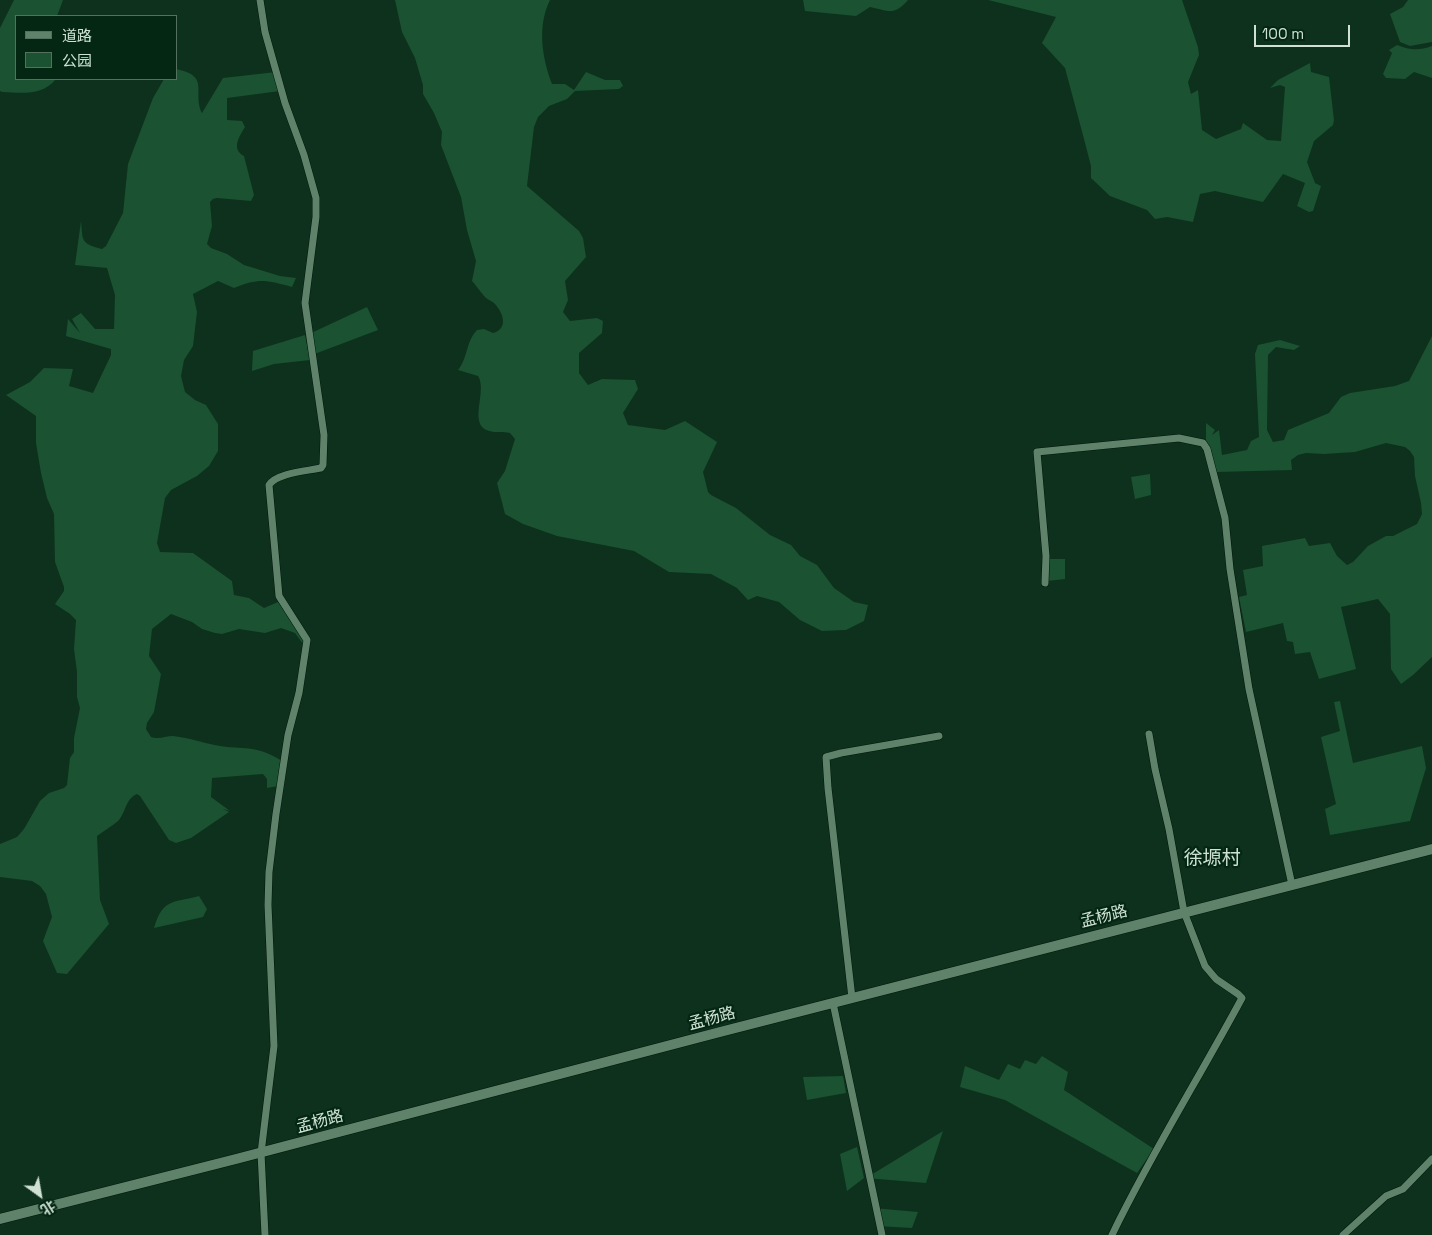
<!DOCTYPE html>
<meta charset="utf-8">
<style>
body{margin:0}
#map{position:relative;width:1432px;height:1235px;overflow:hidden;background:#0d311d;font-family:"Space Grotesk","Noto Sans SC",sans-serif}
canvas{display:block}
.legend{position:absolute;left:15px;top:15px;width:162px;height:65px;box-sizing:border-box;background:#032713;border:1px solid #547160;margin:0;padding:6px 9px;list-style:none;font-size:15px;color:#cee1d3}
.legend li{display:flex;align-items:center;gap:10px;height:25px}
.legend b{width:25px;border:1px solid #547160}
.north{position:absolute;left:15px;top:1170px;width:50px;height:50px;-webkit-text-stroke:4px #032713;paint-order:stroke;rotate:148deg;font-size:14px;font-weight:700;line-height:20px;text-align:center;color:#cee1d3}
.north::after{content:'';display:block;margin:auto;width:18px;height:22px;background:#cee1d3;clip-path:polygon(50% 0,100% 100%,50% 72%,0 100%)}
.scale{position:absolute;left:1254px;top:25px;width:96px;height:22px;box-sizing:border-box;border:2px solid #cee1d3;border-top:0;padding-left:6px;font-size:15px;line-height:18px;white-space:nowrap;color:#cee1d3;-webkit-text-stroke:4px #032713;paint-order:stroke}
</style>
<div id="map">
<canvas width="1432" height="1235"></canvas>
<ul class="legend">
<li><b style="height:6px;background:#5e826a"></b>道路</li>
<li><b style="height:14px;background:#1a5232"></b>公园</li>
</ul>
<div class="north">北</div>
<div class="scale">100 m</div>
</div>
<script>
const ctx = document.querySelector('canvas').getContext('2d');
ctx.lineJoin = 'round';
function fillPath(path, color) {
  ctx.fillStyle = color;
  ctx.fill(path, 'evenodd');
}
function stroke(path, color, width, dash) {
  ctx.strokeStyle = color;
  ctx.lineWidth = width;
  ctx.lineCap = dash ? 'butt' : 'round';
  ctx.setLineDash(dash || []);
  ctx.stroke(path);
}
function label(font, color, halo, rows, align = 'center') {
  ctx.font = font + ' "Space Grotesk","Noto Sans SC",sans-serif';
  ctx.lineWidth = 4.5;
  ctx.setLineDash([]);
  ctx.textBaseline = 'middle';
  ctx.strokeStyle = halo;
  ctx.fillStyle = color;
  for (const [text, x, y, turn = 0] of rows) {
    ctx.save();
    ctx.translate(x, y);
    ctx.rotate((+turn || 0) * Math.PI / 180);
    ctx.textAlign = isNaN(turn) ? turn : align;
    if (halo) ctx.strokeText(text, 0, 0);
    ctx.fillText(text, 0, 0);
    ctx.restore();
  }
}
const green = new Path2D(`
 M14,0H63L57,16H16V79H56C42,96 23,93 2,92L0,91V28Z
 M395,0H550C537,26 542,58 552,84H565L574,90L586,72L605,80H620L623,86L619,89L575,91L567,99L549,106L538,117L534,127L527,186L579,231L583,238L586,257L565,281L568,300L563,312L570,321L597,318L603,321L602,333L579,353V373L588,385L602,379L635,380L638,389L623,413L628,425L665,430L685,421L717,442L703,472L708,492L711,495L736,508L770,535L791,545L800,556L817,565L834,588L854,602L868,605L864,621L846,630L822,631L800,620L779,602L757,596L748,600L737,588L711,574L669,572L634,551L557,536L523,524L505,514L497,483L505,471L515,439L510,433C503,431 495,433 489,431C467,425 488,391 478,376L458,370C468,358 466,341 477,330L484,329L493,333C508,329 504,314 495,304C492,301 488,300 485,297C480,292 477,286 472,281L476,261L467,230L461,197L441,145L442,132L434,113L423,94V85L415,58L402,32Z
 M803,0H908C894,16 889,11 870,7L856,16L805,11Z
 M988,0H1182L1198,47L1199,55L1188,82L1191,94L1198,90L1202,130L1216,139L1241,129L1243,123L1267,140L1281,141L1285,87L1280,85L1270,88L1278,80L1310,63L1311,72L1329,77L1334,120L1333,125L1314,141L1307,162L1315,183L1321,186L1313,211L1309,212L1297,206L1305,183L1283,174L1263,202L1215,191L1200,194L1193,222L1167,217L1155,219L1147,210L1110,196L1091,178V166L1084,139L1065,68L1042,43L1056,17Z
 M1408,0H1432V42L1410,46L1400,42L1390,14L1403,7Z
 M1397,45C1410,50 1418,51 1432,46V78L1414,72L1405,79L1386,78L1383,74L1392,53L1389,50Z
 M176,69C211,76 192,92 202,113L223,78L276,72L280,91L227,98V120L242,121L245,127C239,137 231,149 244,156L254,195L251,201L217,198L213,199L210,202L212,226L207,244L211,248L227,254L244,265L280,276L296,278L292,287C265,280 260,278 234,288L218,281L193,294L197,312L193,346L184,360L181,376L185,392L195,400L206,405L218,424V451L209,466L197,476L171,490L165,498L157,543L160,552L193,553L232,581L234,595L249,598L264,608L278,602L302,633L306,648L295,633L281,628L265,633L239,629L222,634L215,633L202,629L192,622L171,614L152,629L149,656L161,674L154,712L147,723L146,729L151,737C159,740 165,736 173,736C191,738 209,745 227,747C250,749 260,747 282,761L278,786L267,788V779L263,774L212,778L211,797L230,811L223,809L229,812L191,838L176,843L169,840L140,796L137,794C125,799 126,813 118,821C112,826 104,831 97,836L100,900L109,924L67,974L57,973L43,941L52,917L46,894L40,886L32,881L0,877V844L17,837L24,829L40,801L49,793L64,788L67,785L70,758L74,752V738L80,708L77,697V672L74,649L76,620L70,614L55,604L64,591V587L55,562L54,514L47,498L41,473L36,443V416L6,395L30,382L44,368L73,369L69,386L93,393L111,355V349L66,336L68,319L80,333L72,319L81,313L95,329H114L115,295L107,268L75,265L81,221C83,241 80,243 102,249L106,246L123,213L128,164L153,98L164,79H176Z
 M367,307L378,330L312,355L309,334Z
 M305,335L310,360L274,364L252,371L253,351Z
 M1432,336V657L1413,675L1401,684L1391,669L1390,614L1378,599L1341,607L1356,669L1319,679L1310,652L1295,654L1293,642L1287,641L1283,623L1246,632L1239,597L1247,595L1243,570L1263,566L1262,546L1305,538L1309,546L1330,543L1337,556L1347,565L1353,562L1368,546L1386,536H1393L1417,524L1422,514L1421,503L1415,476L1414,457L1410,451L1405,447L1386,443L1355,452L1324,454L1306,453L1298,455L1291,460L1292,470L1217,472L1206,442V423L1215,430L1212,435L1219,430L1222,455L1247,450L1251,441L1259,437L1255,354L1258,345L1280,340L1300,346L1294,350L1276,347L1268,355L1267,430L1273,442L1284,440L1288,430L1329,413L1341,397L1350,393L1395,386L1409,381Z
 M1150,474L1151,495L1135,499L1131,477Z
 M1046,559H1065V579L1047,581Z
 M1340,701L1353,763L1422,746L1426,768L1410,821L1330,835L1325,809L1336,804L1321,737L1340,731L1334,702Z
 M199,896L207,909L203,917L154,928C163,898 173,903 199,896Z
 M1042,1056L1068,1072L1064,1090L1154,1149L1137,1173L1005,1100L960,1087L965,1066L999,1080L1008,1064L1020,1069L1025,1060L1036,1064Z
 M843,1076L846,1093L807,1100L803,1077Z
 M943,1131L926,1183L866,1178Z
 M857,1147L864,1178L847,1191L840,1154Z
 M873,1208L918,1212L912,1228L877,1226Z`);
const street = new Path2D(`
 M260,0L265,32L285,103L304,155L316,198V217L305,303L324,435L323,465L321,468C307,471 276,473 269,485L279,596L307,640L299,693L288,735L276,814L269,872L268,905L274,1046L261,1153L265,1235
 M1045,583L1046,556L1037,452L1179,438L1203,443L1207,449L1225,518L1230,569L1249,689L1292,885
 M852,998L828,788L826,757L841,753L939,736
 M833,1003L882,1235
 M1112,1235C1151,1154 1199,1078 1242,998L1238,994L1216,979L1205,966L1184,912L1169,829L1155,769L1149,734
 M1343,1235L1386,1196L1403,1189L1432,1159`);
const secondary = new Path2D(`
 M0,1219L236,1159L720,1032L1432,849`);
const streetNames = [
 ["孟杨路",1104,917,-14],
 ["孟杨路",712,1019,-15],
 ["孟杨路",320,1122,-15]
];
const quarterNames = [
 ["徐塬村",1212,859]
];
fillPath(green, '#1a5232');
stroke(street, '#001709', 8);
stroke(secondary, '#001709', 11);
stroke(street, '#5e826a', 7);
stroke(secondary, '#5e826a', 10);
label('16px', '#cee1d3', '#032713', streetNames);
label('19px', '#cee1d3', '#032713', quarterNames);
</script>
